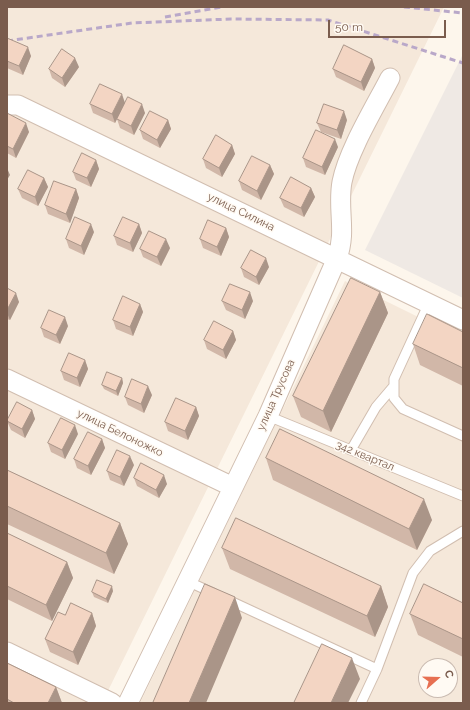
<!DOCTYPE html>
<meta charset="utf-8">
<style>
body{margin:0}
#map{position:relative;width:470px;height:710px;overflow:hidden;background:#fdf6ec;font-family:Raleway,sans-serif}
canvas{display:block}
.frame{position:absolute;inset:0;border:8px solid #7a5c4d;pointer-events:none}
.north{position:absolute;left:418px;top:658px;width:40px;height:40px;box-sizing:border-box;background:#fffaf3;border:1px solid #cabbb1;border-radius:50%;rotate:70deg;font-size:11px;font-weight:700;line-height:16px;text-align:center;color:#7a5c4d}
.north::after{content:'';display:block;margin:auto;width:14px;height:18px;background:#e76f51;clip-path:polygon(50% 0,100% 100%,50% 72%,0 100%)}
.scale{position:absolute;left:328px;top:20px;width:118px;height:18px;box-sizing:border-box;border:2px solid #7a5c4d;border-top:0;padding-left:5px;font-size:12px;line-height:14px;white-space:nowrap;color:#7a5c4d;-webkit-text-stroke:3px #fffaf3;paint-order:stroke}
</style>
<div id="map">
<canvas width="470" height="710"></canvas>
<div class="frame"></div>
<div class="north">С</div>
<div class="scale">50 m</div>
</div>
<script>
const ctx = document.querySelector('canvas').getContext('2d');
ctx.lineJoin = 'round';
function fillPath(path, color) {
  ctx.fillStyle = color;
  ctx.fill(path, 'evenodd');
}
function stroke(path, color, width, dash) {
  ctx.strokeStyle = color;
  ctx.lineWidth = width;
  ctx.lineCap = dash ? 'butt' : 'round';
  ctx.setLineDash(dash || []);
  ctx.stroke(path);
}
function label(font, color, halo, rows, align = 'center') {
  ctx.font = font + ' Raleway,sans-serif';
  ctx.lineWidth = 3;
  ctx.setLineDash([]);
  ctx.textBaseline = 'middle';
  ctx.strokeStyle = halo;
  ctx.fillStyle = color;
  for (const [text, x, y, turn = 0] of rows) {
    ctx.save();
    ctx.translate(x, y);
    ctx.rotate((+turn || 0) * Math.PI / 180);
    ctx.textAlign = isNaN(turn) ? turn : align;
    if (halo) ctx.strokeText(text, 0, 0);
    ctx.fillText(text, 0, 0);
    ctx.restore();
  }
}
const residential = new Path2D(`
 M7,7H444L102,703H7Z
 M345,281L463,339V703H140ZM426,666H450V690H426Z`);
const industrial = new Path2D(`
 M463,54V298L365,250Z`);
const lane = new Path2D(`
 M429,303L394,379V398L403,409L463,436
 M268,416L463,496
 M351,450L376,407L393,387
 M187,581L213,593
 M226,599L377,669
 M361,703L377,669L413,573L430,551L463,531`);
const street = new Path2D(`
 M7,105H18L463,320
 M7,379L233,487
 M7,652L112,703
 M128,703L268,416L337,258C347,232 337,208 342,182C348,151 375,107 390,78`);
const rail = new Path2D(`
 M404,7L463,13
 M165,17L222,7
 M7,41L132,23L231,19L328,20L463,63`);
const wall = new Path2D(`
 M7,38L31,56L23,75L7,68Z
 M372,59L375,68L364,91L336,77L333,69Z
 M79,67L65,87L52,78L49,69Z
 M125,103L145,113L134,135L120,128L117,119L115,123L93,113L90,104Z
 M7,113L29,132L16,158L7,153Z
 M168,120L171,129L160,148L143,139L140,130Z
 M347,120L341,139L321,132L317,123Z
 M232,145L235,154L222,177L206,168L203,159Z
 M338,147L325,175L306,167L303,158Z
 M96,160L99,169L91,187L76,180L73,172Z
 M270,165L274,174L261,200L242,190L239,181Z
 M44,178L48,187L38,206L22,198L18,189Z
 M311,188L315,197L304,217L284,207L280,198Z
 M76,189L79,198L70,223L48,214L45,205Z
 M139,224L142,233L133,252L117,245L114,236Z
 M226,228L229,237L221,256L203,248L200,239Z
 M94,232L84,255L69,248L66,239Z
 M170,248L161,266L143,257L140,249Z
 M269,267L259,285L244,277L241,268Z
 M7,288L19,302L10,320L7,319Z
 M380,292L388,313L331,432L301,417L293,396Z
 M222,301H253L245,319L226,310Z
 M140,304L143,312L133,336L116,329L113,320Z
 M68,326L60,344L44,337L41,328Z
 M233,331L236,340L226,359L207,349L204,340Z
 M463,332V386L420,365L413,344Z
 M85,360L88,369L80,387L64,380L61,371Z
 M122,378L123,383L118,396L104,389L102,385Z
 M152,395L144,413L128,405L125,397Z
 M196,407L199,416L188,440L168,431L165,422Z
 M32,410L35,419L25,438L11,430L7,421Z
 M78,434L65,459L51,452L48,443Z
 M102,439L105,448L91,475L77,468L74,459Z
 M266,458L432,520L417,550L273,480Z
 M134,465L124,486L110,480L107,471Z
 M7,470L120,523L128,544L114,574L7,524Z
 M134,478L167,484L159,498L137,486Z
 M7,533L67,562L73,578L52,621L7,599Z
 M222,548L381,586L388,607L375,637L230,569Z
 M113,591L108,603L94,597L92,592Z
 M463,603V657L418,635L410,614Z
 M92,613L96,626L78,665L50,652L45,639L65,615Z
 M7,663L56,687L62,703H7Z`);
const shadedWall = new Path2D(`
 M28,47L31,56L23,75L19,66Z
 M75,58L79,67L65,87L62,78Z
 M372,59L375,68L364,91L361,82Z
 M122,94L125,103L115,123L112,114Z
 M142,104L145,113L134,135L131,126Z
 M344,111L347,120L341,139L337,130Z
 M168,120L171,129L160,148L157,140Z
 M26,123L29,132L16,158L13,149Z
 M335,139L338,147L325,175L322,167Z
 M232,145L235,154L222,177L219,168Z
 M96,160L99,169L91,187L87,178Z
 M270,165L274,174L261,200L257,191Z
 M7,168L10,175L7,180Z
 M44,178L48,187L38,206L35,197Z
 M311,188L315,197L304,217L301,208Z
 M76,189L79,198L70,223L66,214Z
 M91,224L94,232L84,255L81,246Z
 M139,224L142,233L133,252L130,243Z
 M226,228L229,237L221,256L217,247Z
 M166,239L170,248L161,266L157,257Z
 M266,258L269,267L259,285L256,277Z
 M250,292L253,301L245,319L242,310Z
 M380,292L388,313L331,432L323,411Z
 M16,293L19,302L10,320L7,313V310Z
 M140,304L143,312L133,336L130,327Z
 M65,317L68,326L60,344L56,335Z
 M233,331L236,340L226,359L223,350Z
 M85,360L88,369L80,387L77,378Z
 M122,378L123,383L118,396L116,391Z
 M148,386L152,395L144,413L141,404Z
 M196,407L199,416L188,440L185,431Z
 M32,410L35,419L25,438L22,429Z
 M75,425L78,434L65,459L62,450Z
 M102,439L105,448L91,475L88,466Z
 M130,456L134,465L124,486L120,477Z
 M164,475L167,484L159,498L156,490Z
 M424,499L432,520L417,550L409,529Z
 M120,523L128,544L114,574L106,553Z
 M67,562L73,578L52,621L46,605Z
 M112,586L113,591L108,603L106,599Z
 M381,586L388,607L375,637L367,616Z
 M235,597L242,618L206,703H189Z
 M92,613L96,626L78,665L73,652Z
 M352,658L360,679L348,703H331Z
 M56,687L62,703H48Z`);
const building = new Path2D(`
 M7,38L28,47L19,66L7,61Z
 M344,45L372,59L361,82L333,69Z
 M62,49L75,58L62,78L49,69Z
 M100,84L122,94L112,114L90,104Z
 M128,97L142,104L131,126L117,119Z
 M324,104L344,111L337,130L317,123Z
 M150,111L168,120L157,140L140,130Z
 M7,113L26,123L13,149L7,146Z
 M316,130L335,139L322,167L303,158Z
 M216,135L232,145L219,168L203,159Z
 M82,153L96,160L87,178L73,172Z
 M252,156L270,165L257,191L239,181Z
 M28,170L44,178L35,197L18,189Z
 M291,177L311,188L301,208L280,198Z
 M54,181L76,189L66,214L45,205Z
 M75,217L91,224L81,246L66,239Z
 M123,217L139,224L130,243L114,236Z
 M208,220L226,228L217,247L200,239Z
 M149,231L166,239L157,257L140,249Z
 M251,250L266,258L256,277L241,268Z
 M351,278L380,292L323,411L293,396Z
 M230,284L250,292L242,310L222,301Z
 M7,288L16,293L7,310Z
 M123,296L140,304L130,327L113,320Z
 M49,310L65,317L56,335L41,328Z
 M427,314L463,332V368L413,344Z
 M214,321L233,331L223,350L204,340Z
 M69,353L85,360L77,378L61,371Z
 M107,372L122,378L116,391L102,385Z
 M132,379L148,386L141,404L125,397Z
 M176,398L196,407L185,431L165,422Z
 M17,402L32,410L22,429L7,421Z
 M61,418L75,425L62,450L48,443Z
 M280,429L424,499L409,529L266,458Z
 M88,432L102,439L88,466L74,459Z
 M117,450L130,456L120,477L107,471Z
 M141,463L164,475L156,490L134,478Z
 M7,470L120,523L106,553L7,506Z
 M236,518L381,586L367,616L222,548Z
 M7,533L67,562L46,605L7,586Z
 M97,580L112,586L106,599L92,592Z
 M205,584L235,597L189,703H153Z
 M424,584L463,603V639L410,614Z
 M71,603L92,613L73,652L45,639L58,612L65,615Z
 M322,644L352,658L331,703H294Z
 M7,663L56,687L48,703H14L7,699Z`);
const streetNames = [
 ["улица Силина",241,212,26],
 ["улица Трусова",276,395,-66],
 ["улица Белоножко",120,433,26],
 ["342 квартал",365,456,22]
];
fillPath(residential, '#f5e8da');
fillPath(industrial, '#efe9e4');
stroke(lane, '#d1beb0', 11);
stroke(street, '#d1beb0', 21);
stroke(lane, '#fff', 9);
stroke(street, '#fff', 19);
stroke(rail, '#b9a8c9', 3, [6, 4]);
fillPath(wall, '#d1b7a8');
fillPath(shadedWall, '#aa9588');
fillPath(building, '#f3d5c3');
stroke(building, '#aa9588', 1);
label('11px', '#7a5c4d', '#fffaf3', streetNames);
</script>
